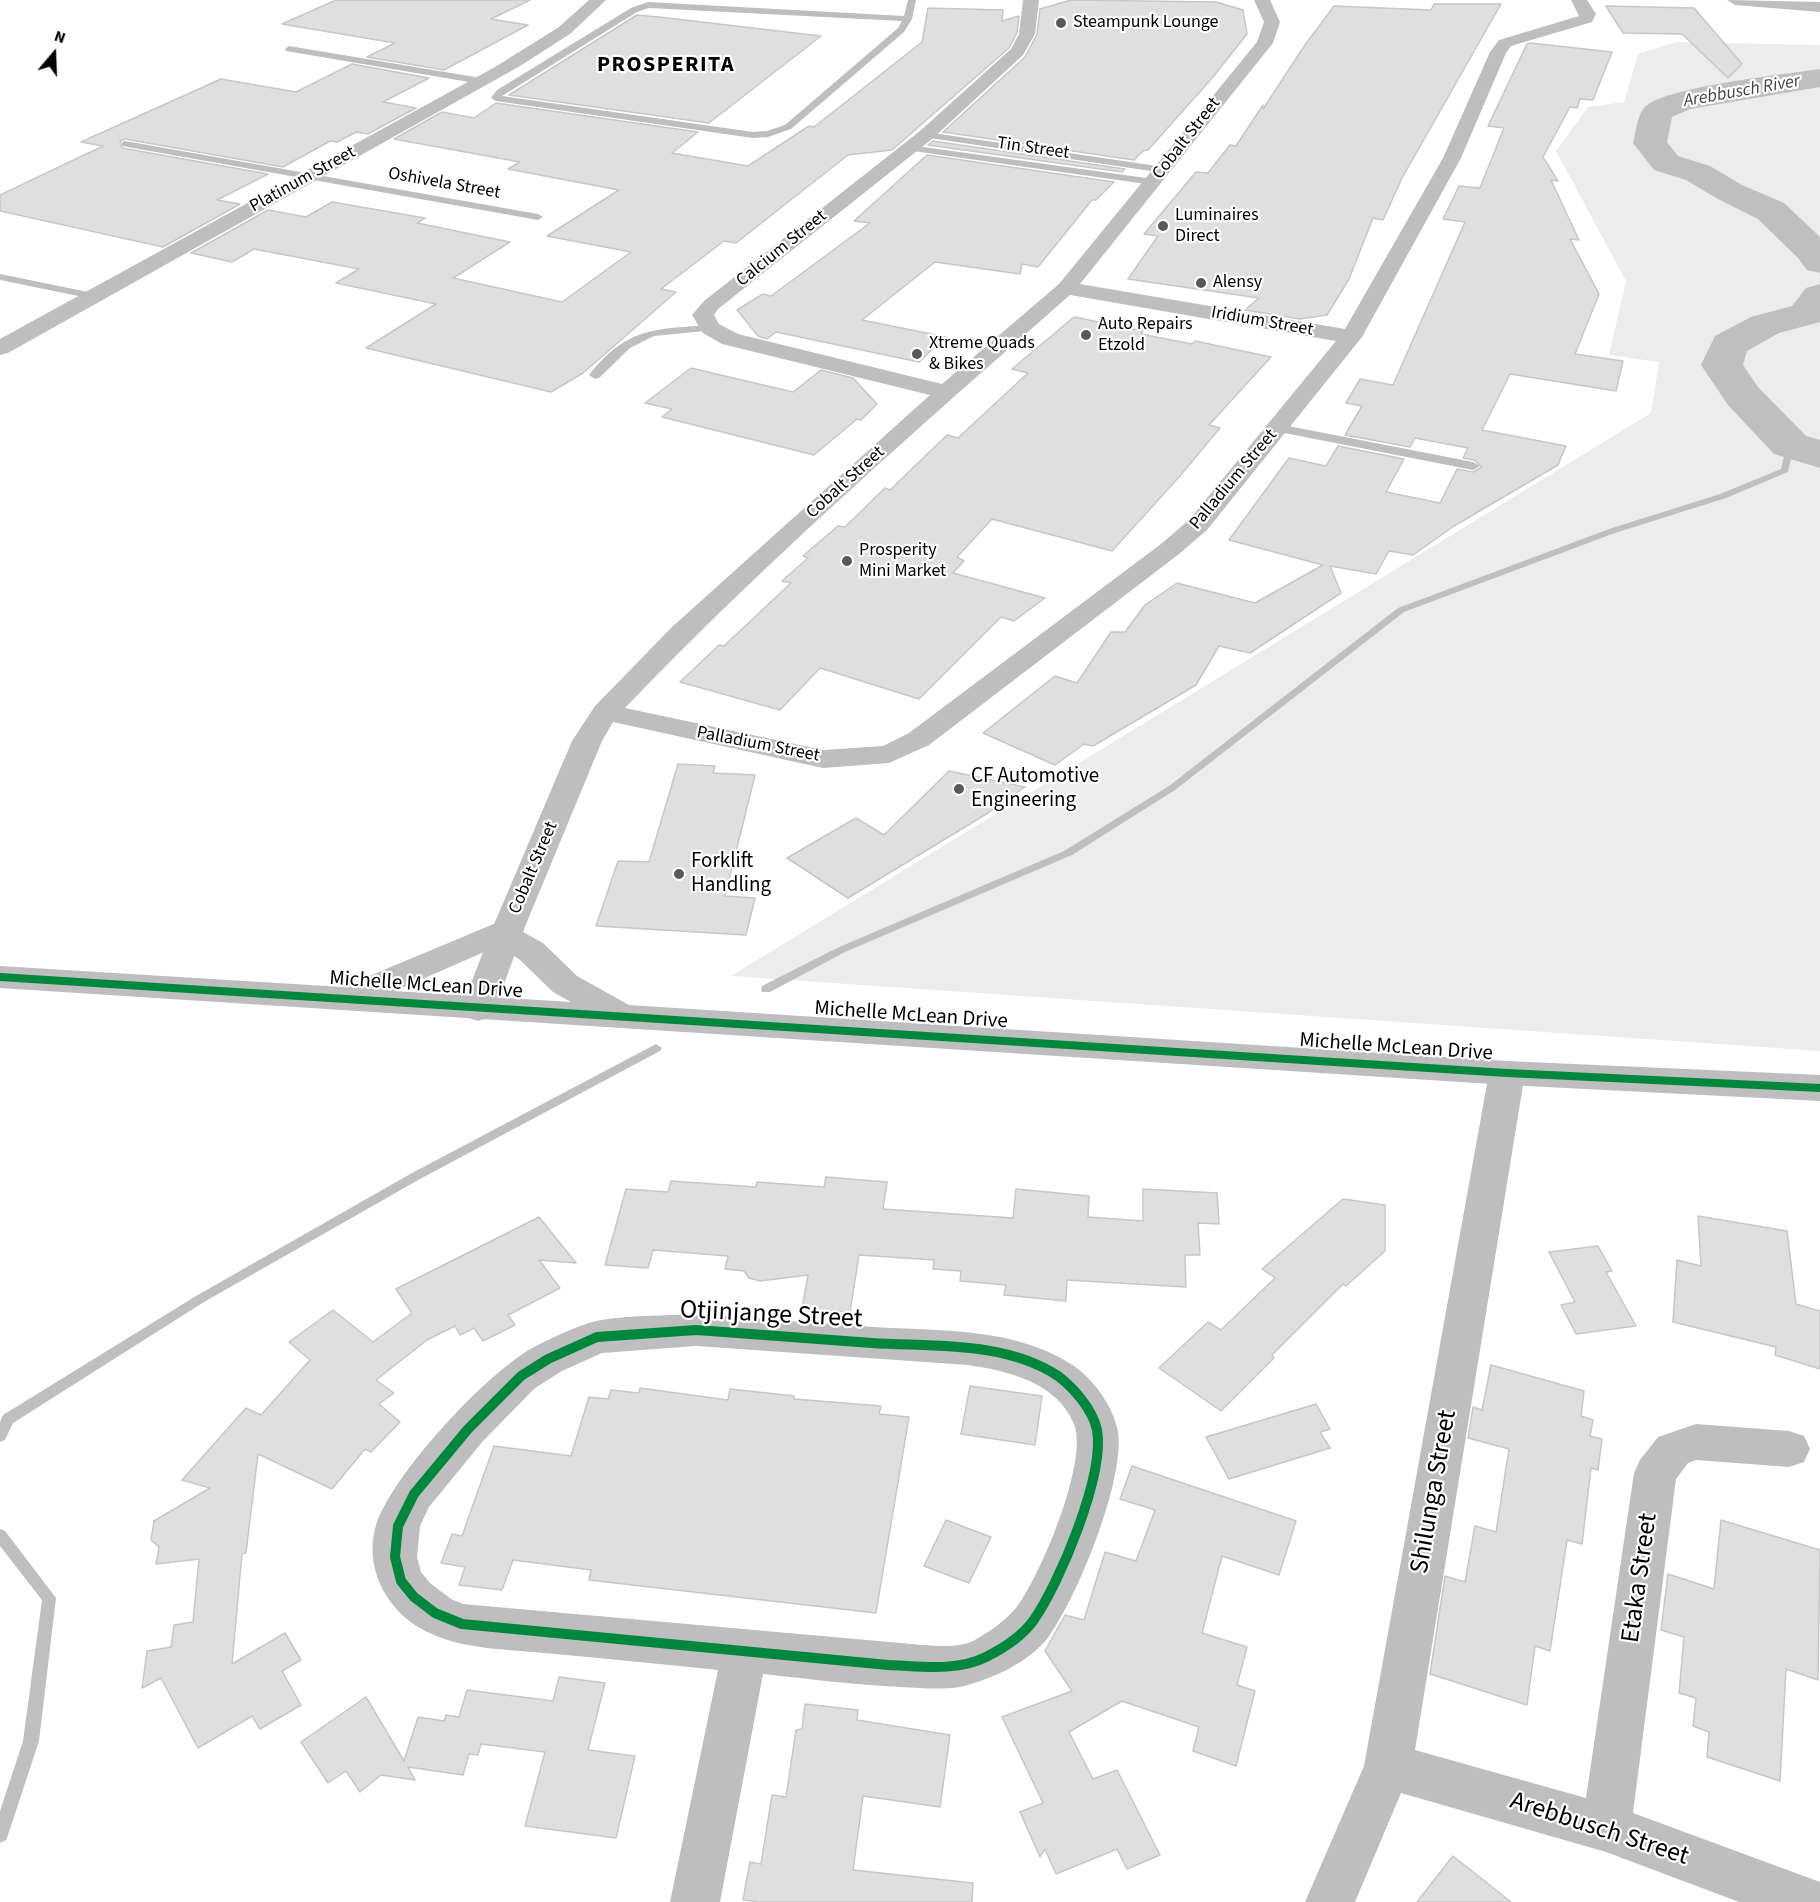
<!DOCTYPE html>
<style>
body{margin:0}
#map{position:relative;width:1820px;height:1902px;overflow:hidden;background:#fff;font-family:"Source Sans 3",sans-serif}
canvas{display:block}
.north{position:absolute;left:24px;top:24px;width:60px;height:60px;-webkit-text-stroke:4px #fff;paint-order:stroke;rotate:19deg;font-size:16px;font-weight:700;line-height:24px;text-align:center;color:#000}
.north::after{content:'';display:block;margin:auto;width:21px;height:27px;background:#000;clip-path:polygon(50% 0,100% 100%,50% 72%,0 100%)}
</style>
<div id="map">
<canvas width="1820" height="1902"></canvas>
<div class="north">N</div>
</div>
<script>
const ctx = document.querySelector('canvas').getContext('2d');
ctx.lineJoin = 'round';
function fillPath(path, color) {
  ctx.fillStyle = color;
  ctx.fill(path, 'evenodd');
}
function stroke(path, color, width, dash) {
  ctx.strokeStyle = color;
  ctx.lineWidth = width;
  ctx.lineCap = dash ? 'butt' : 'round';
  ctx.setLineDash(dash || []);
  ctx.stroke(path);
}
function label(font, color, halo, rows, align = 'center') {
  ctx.font = font + ' "Source Sans 3",sans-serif';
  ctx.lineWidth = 4.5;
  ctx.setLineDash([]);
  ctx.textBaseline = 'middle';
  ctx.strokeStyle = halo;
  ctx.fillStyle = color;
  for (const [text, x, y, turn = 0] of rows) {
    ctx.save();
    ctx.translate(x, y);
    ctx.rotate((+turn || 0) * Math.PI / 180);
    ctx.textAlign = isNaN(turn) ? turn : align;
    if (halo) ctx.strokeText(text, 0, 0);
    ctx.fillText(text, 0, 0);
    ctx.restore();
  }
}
const green = new Path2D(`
 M1676,42L1820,45V1051L731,976L1651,413L1659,362L1609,355L1626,281L1556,151L1588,107L1624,102L1638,54Z`);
const stream = new Path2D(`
 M1787,443L1794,445L1788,472L1726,498L1615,533L1404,612L1175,790L1072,855L845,952L770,992H762L761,989L762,986L837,948L1064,851L1169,786L1398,608L1609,529L1720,494L1781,469Z
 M656,1044L662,1048L660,1051L420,1179L204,1302L13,1423L5,1440L0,1442V1422L3,1415L196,1296L412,1173Z
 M0,1529L5,1531L56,1598L39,1741L8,1835L6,1840L0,1843V1811L23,1741L42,1600L0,1546Z`);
const river = new Path2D(`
 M1820,69V87L1690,109L1672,117L1667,142L1678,156L1710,166L1742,185L1784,203L1820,237V273L1807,270L1798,258L1758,219L1718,199L1686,180L1654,170L1633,143C1636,132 1637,116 1644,108C1661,87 1788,74 1820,69Z
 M1820,284V322L1779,333L1747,351L1743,365L1758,387L1806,436L1820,440V468L1774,454L1728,405L1701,365L1715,336L1751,317L1792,306L1806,288Z`);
const building = new Path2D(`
 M336,0H530L491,19L528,25L444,70L367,57L395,43L282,24Z
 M1071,0L1216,2L1243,10L1247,34L1213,77L1148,150L1143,151L1134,160L943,132L1025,57L1037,34L1040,9Z
 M1434,4H1501L1402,178L1383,220L1373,218L1349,279L1327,315L1300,319L1245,310L1259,298L1128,279L1158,236L1144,234L1196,172L1208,173L1230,145L1236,146L1263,105V109L1305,45L1334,6L1431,10Z
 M1606,6L1694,8L1742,64L1728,78L1682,34L1623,33Z
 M928,8L1003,10L1002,21L1019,16L1017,33L1009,48L892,150L848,155L736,243L724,241L661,289L676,292L583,373L551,392L366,348L436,304L336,283L359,269L254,249L232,262L191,253L268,210L306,217L332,202L425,218L417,223L510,242L453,278L562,302L631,252L547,236L619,190L508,169L520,162L394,139L442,112L474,118L496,103L698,132L672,153L748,166L809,126L814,127L922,42Z
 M637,15L659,17L821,36L709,123L509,95Z
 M1530,43L1612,52L1593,100L1580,99L1577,108L1570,107L1543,157L1558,181L1551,180L1579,240L1570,239L1599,294L1575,354L1623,361L1616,391L1510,374L1482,430L1566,446L1558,465L1454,526L1413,555L1389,551L1376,574L1330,566L1341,593L1250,653L1219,646L1196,685L1093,746L1084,744L1055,765L983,733L1055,676L1077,683L1111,632H1125L1145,605L1177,583L1255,603L1323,565L1229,540L1289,458L1326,466L1338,446L1404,459L1386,492L1440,503L1457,469L1473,472L1482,467L1474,460L1463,458L1468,448L1415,438L1410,447L1345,435L1362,406L1346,403L1360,379L1393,385L1465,222L1443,219L1459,186L1480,188L1504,128L1488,126L1527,44Z
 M352,64L429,78L383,102L416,108L368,134L356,132L337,142L330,141L283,167L125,139L120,141L122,148L268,174L217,200L240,204L163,247L0,211V195L103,146L81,142L221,79L296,92Z
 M933,141L1125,169L1122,172L928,145Z
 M927,155L1114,182L1096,200H1092L1038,267L1022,264L1020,274L935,262L862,320L946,337L919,362L776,332L767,339L758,336L737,310L763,294L771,296L870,223L854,221Z
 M1074,317L1143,331L1141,334L1192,344L1195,341L1271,357L1209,425L1220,428L1179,477L1112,551L992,519L957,557L964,561L953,573L1045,598L1014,621L1001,617L919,699L820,668L780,710L680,682L719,645L724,646L791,583L782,581L808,558L803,556L838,526L845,527L885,488L890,490L947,435L958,438L1028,373L1012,369Z
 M691,368L793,392L821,370L853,378L877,404L861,420L857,419L814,455L662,417L672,409L645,403Z
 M678,764L715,766L713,773L755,775L725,896L755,898L746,935L596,926L618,861L649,862Z
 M949,771L1025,787L988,813L848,898L787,858L856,818L884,835Z
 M826,1177L887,1182L883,1209L1013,1218L1016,1189L1089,1196L1088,1217L1143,1221V1189L1217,1193L1219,1224L1198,1223L1200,1255H1185L1186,1287L1067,1280L1066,1301L1004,1295L1006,1285L960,1281L961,1271L933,1269L934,1260L859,1255L850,1312L802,1309L808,1275L760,1281L749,1278L744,1271L725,1269L728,1256L653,1250L648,1268L605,1265L626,1189L668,1192L671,1181L756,1187L757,1182L824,1187Z
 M1343,1199L1385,1205V1251L1346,1286L1343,1284L1272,1355L1274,1358L1221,1411L1159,1368L1208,1322L1221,1330L1275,1278L1262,1269Z
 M1698,1216L1787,1231L1796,1304L1820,1311V1369L1775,1355L1776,1347L1673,1322L1677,1260L1701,1266Z
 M539,1217L576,1263L539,1260L560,1288L508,1315L515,1325L483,1341L474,1328L460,1335L455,1326L427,1340L376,1380L394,1393L379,1404L400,1422L371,1452L365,1449L332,1489L258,1454L246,1553L242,1554L232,1664L285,1633L301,1660L282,1671L301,1705L260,1729L252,1716L198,1748L161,1678L142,1688L147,1651L171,1647L174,1625L193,1622L199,1559L156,1564L159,1547L151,1540L154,1521L210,1488L182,1480L246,1408L261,1415L310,1360L289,1342L333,1310L373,1342L412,1313L396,1289Z
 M1598,1246L1612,1271L1606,1272L1636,1326L1576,1334L1561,1305L1575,1302L1549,1252Z
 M1491,1365L1584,1391L1581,1416L1593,1420L1590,1436L1602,1439L1598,1470L1591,1468L1582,1544L1567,1540L1550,1651L1535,1646L1527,1705L1430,1674L1445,1576L1465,1582L1475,1526L1496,1532L1509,1449L1468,1438L1473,1407L1482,1410Z
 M970,1386L1042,1396L1035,1445L961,1434Z
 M640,1388L728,1400L730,1389L767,1393L794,1396V1399L881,1406L879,1414L909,1417L876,1613L589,1580L591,1570L513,1560L502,1590L459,1585L465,1567L441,1563L452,1534L462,1536L494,1446L571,1456L589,1397L608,1399L611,1390L639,1393Z
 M1316,1404L1330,1429L1320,1432L1330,1448L1229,1479L1206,1437Z
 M1132,1466L1296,1521L1279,1575L1222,1556L1202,1633L1247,1647L1237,1685L1255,1691L1236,1766L1193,1751L1199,1727L1122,1701L1069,1732L1093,1779L1117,1770L1160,1855L1127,1869L1117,1849L1056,1874L1045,1849L1040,1857L1020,1812L1043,1803L1002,1717L1072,1691L1045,1651L1065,1615L1084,1620L1105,1552L1136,1561L1155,1510L1120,1499Z
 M946,1520L991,1537L969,1583L924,1566Z
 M1721,1520L1820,1550L1818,1680L1786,1669L1780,1781L1707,1757L1709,1732L1693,1726L1696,1698L1679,1693L1684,1637L1661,1630L1668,1574L1714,1589Z
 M559,1677L605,1683L588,1750L635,1756L616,1838L525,1826L545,1752L481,1744L478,1755L469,1754L463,1775L408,1767L415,1780L381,1775L360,1792L346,1771L328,1783L301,1742L366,1697L404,1761L418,1717L444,1721L446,1715L459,1717L467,1690L553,1701Z
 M805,1704L858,1710L857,1720L950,1735L940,1807L863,1796L853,1870L973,1883L972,1902H760L743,1900L750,1862L761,1864L772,1795L786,1797L796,1730L802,1729Z
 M1453,1856L1511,1902H1417Z`);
const service = new Path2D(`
 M908,0H916L912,19L904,32L791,129L768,137L753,138L496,101L491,98L497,90L631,8L648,2L904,16ZM649,8L902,21L898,28L785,125L767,131L753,132L502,96L637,12Z
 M289,46L481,78L486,81L481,84L286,51L285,49Z
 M926,132L1164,167L1169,170L1164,173L923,137L921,135Z
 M125,141L538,214L543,217L538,220L122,146V142Z
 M909,145L1153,179L1158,182L1153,185L906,150V146Z
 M0,274L93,293L99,296L93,299L0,280Z
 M711,325L715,326V330L654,336L630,348L599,378L595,379L589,375C627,327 655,329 711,325Z
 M1278,424L1473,462L1480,466L1473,470L1274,431L1272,428L1274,425Z`);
const minor = new Path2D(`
 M589,0H606L570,34L520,66L8,353L0,355V339L495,67L559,27Z
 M1023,0H1039L1035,34L1023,55L932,139L718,309L714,315L719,324L738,334L942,384L1059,284L1257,42L1264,22L1254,0H1270L1280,22L1273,43L1080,284L1345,329L1443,158L1490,52L1499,40L1579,16L1571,0H1587L1596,14L1592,22L1511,46L1506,53L1461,158L1362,337L1207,530L1179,554L929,745L889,763L823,768L613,722L602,741L524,929L495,1009L490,1017L478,1021L466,1017L461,1009L492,929L572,741L595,706L672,627L930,395L722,344L703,333L692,315L704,301L920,131L1011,49L1019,34ZM1070,295L1336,341L1189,520L1161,544L909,733L883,746L823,750L625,708C765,562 918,428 1070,295Z
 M1507,1061L1519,1064L1525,1073L1415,1750L1586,1798L1634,1473L1640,1460L1658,1437L1696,1424L1789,1431L1804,1436L1810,1449L1804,1462L1789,1467L1696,1460L1688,1463L1676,1479L1633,1813L1820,1882V1902H1739L1606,1852L1401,1793L1355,1902H1305L1364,1766L1489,1073L1495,1064Z
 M696,1314C755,1318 814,1323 874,1327C939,1331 1013,1327 1071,1364C1092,1377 1114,1407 1118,1432C1125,1480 1078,1596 1049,1636C1038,1652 1016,1666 998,1674C986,1679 973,1684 960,1687C941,1690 921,1688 901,1687C855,1685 809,1679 763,1674L720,1902H670L718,1670C663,1664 609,1659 555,1654C510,1649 458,1651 418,1627C384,1606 364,1565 376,1525C392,1475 487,1372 534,1347C552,1338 576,1326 596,1321C625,1315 666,1316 696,1314ZM696,1346L968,1365C1008,1371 1057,1382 1074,1424C1089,1461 1040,1577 1016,1608C1005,1621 988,1633 973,1641C958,1648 939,1646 923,1645L463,1604L451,1599L430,1583L421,1572L417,1557L420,1526L429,1507L483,1441L535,1388L562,1371L602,1353Z`);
const tertiary = new Path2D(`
 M1727,0L1820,2V12L1735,5Z
 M508,918L520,922L524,929L523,932L543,943L577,976L629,1005L1507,1061L1820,1075V1101L1507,1085L0,988V966L343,987ZM498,946L519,959L553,992L571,1002L395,991Z`);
const cyclewayFar1 = new Path2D(`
 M0,977L1507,1073L1820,1088`);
const cycleway = new Path2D(`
 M696,1330C755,1334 814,1339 872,1343C933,1347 1005,1341 1058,1376C1074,1388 1093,1410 1097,1430C1105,1475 1059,1585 1033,1621C1022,1636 1002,1649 986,1657C956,1672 920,1666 888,1665L462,1624L435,1613L414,1597L401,1581L395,1557L398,1526L414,1494L468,1429L521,1376L548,1359L597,1337Z`);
const markers = [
 [1061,23,6,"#595959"],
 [1163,226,6,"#595959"],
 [1201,283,6,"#595959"],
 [1086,335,6,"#595959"],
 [917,354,6,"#595959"],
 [847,561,6,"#595959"],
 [959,789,6,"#595959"],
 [679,874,6,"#595959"]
];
const farPoinames = [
 ["Steampunk Lounge",1073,23],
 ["Luminaires",1175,216],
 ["Direct",1175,237],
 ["Alensy",1213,283],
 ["Auto Repairs",1098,325],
 ["Etzold",1098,346],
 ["Xtreme Quads",929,344],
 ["& Bikes",929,365],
 ["Prosperity",859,551],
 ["Mini Market",859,572]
];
const farWaternames = [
 ["Arebbusch River",1742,92,-10]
];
const farStreetnames = [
 ["Cobalt Street",1187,139,-52],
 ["Tin Street",1033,149,8],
 ["Platinum Street",303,180,-29],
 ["Oshivela Street",444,184,10],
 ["Calcium Street",782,249,-39],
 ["Iridium Street",1262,322,10],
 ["Palladium Street",1234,480,-50],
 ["Cobalt Street",846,483,-42],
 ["Palladium Street",758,745,11],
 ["Cobalt Street",534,868,-67]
];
const poiNames = [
 ["CF Automotive",971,777],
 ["Engineering",971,801],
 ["Forklift",691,862],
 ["Handling",691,886]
];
const streetNames = [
 ["Michelle McLean Drive",426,986,4],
 ["Michelle McLean Drive",911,1016,4],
 ["Michelle McLean Drive",1396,1048,4]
];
const farDistrictnames = [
 ["PROSPERITA",666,66]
];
const nearStreetnames = [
 ["Otjinjange Street",771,1316,3],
 ["Shilunga Street",1435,1492,-80],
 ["Etaka Street",1641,1578,-82],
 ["Arebbusch Street",1599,1830,18]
];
fillPath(green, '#ececec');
fillPath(stream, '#bfbfbf');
fillPath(river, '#bfbfbf');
fillPath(building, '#dfdfdf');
stroke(building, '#c7c7c7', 1.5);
fillPath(service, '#bebebe');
fillPath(minor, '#bebebe');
fillPath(tertiary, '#bebebe');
stroke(cyclewayFar1, '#00873e', 8);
stroke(cycleway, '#00873e', 10);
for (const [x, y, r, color] of markers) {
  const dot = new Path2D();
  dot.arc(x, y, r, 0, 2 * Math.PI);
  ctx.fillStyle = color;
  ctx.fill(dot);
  stroke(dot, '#fff', 2);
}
label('18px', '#000', '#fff', farPoinames, 'left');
label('italic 18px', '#444', '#fff', farWaternames);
label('18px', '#000', '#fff', farStreetnames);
label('21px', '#000', '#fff', poiNames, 'left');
label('21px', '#000', '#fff', streetNames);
ctx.letterSpacing = '1.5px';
label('bold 22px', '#000', '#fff', farDistrictnames);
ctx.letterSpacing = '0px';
label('26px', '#000', '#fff', nearStreetnames);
</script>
